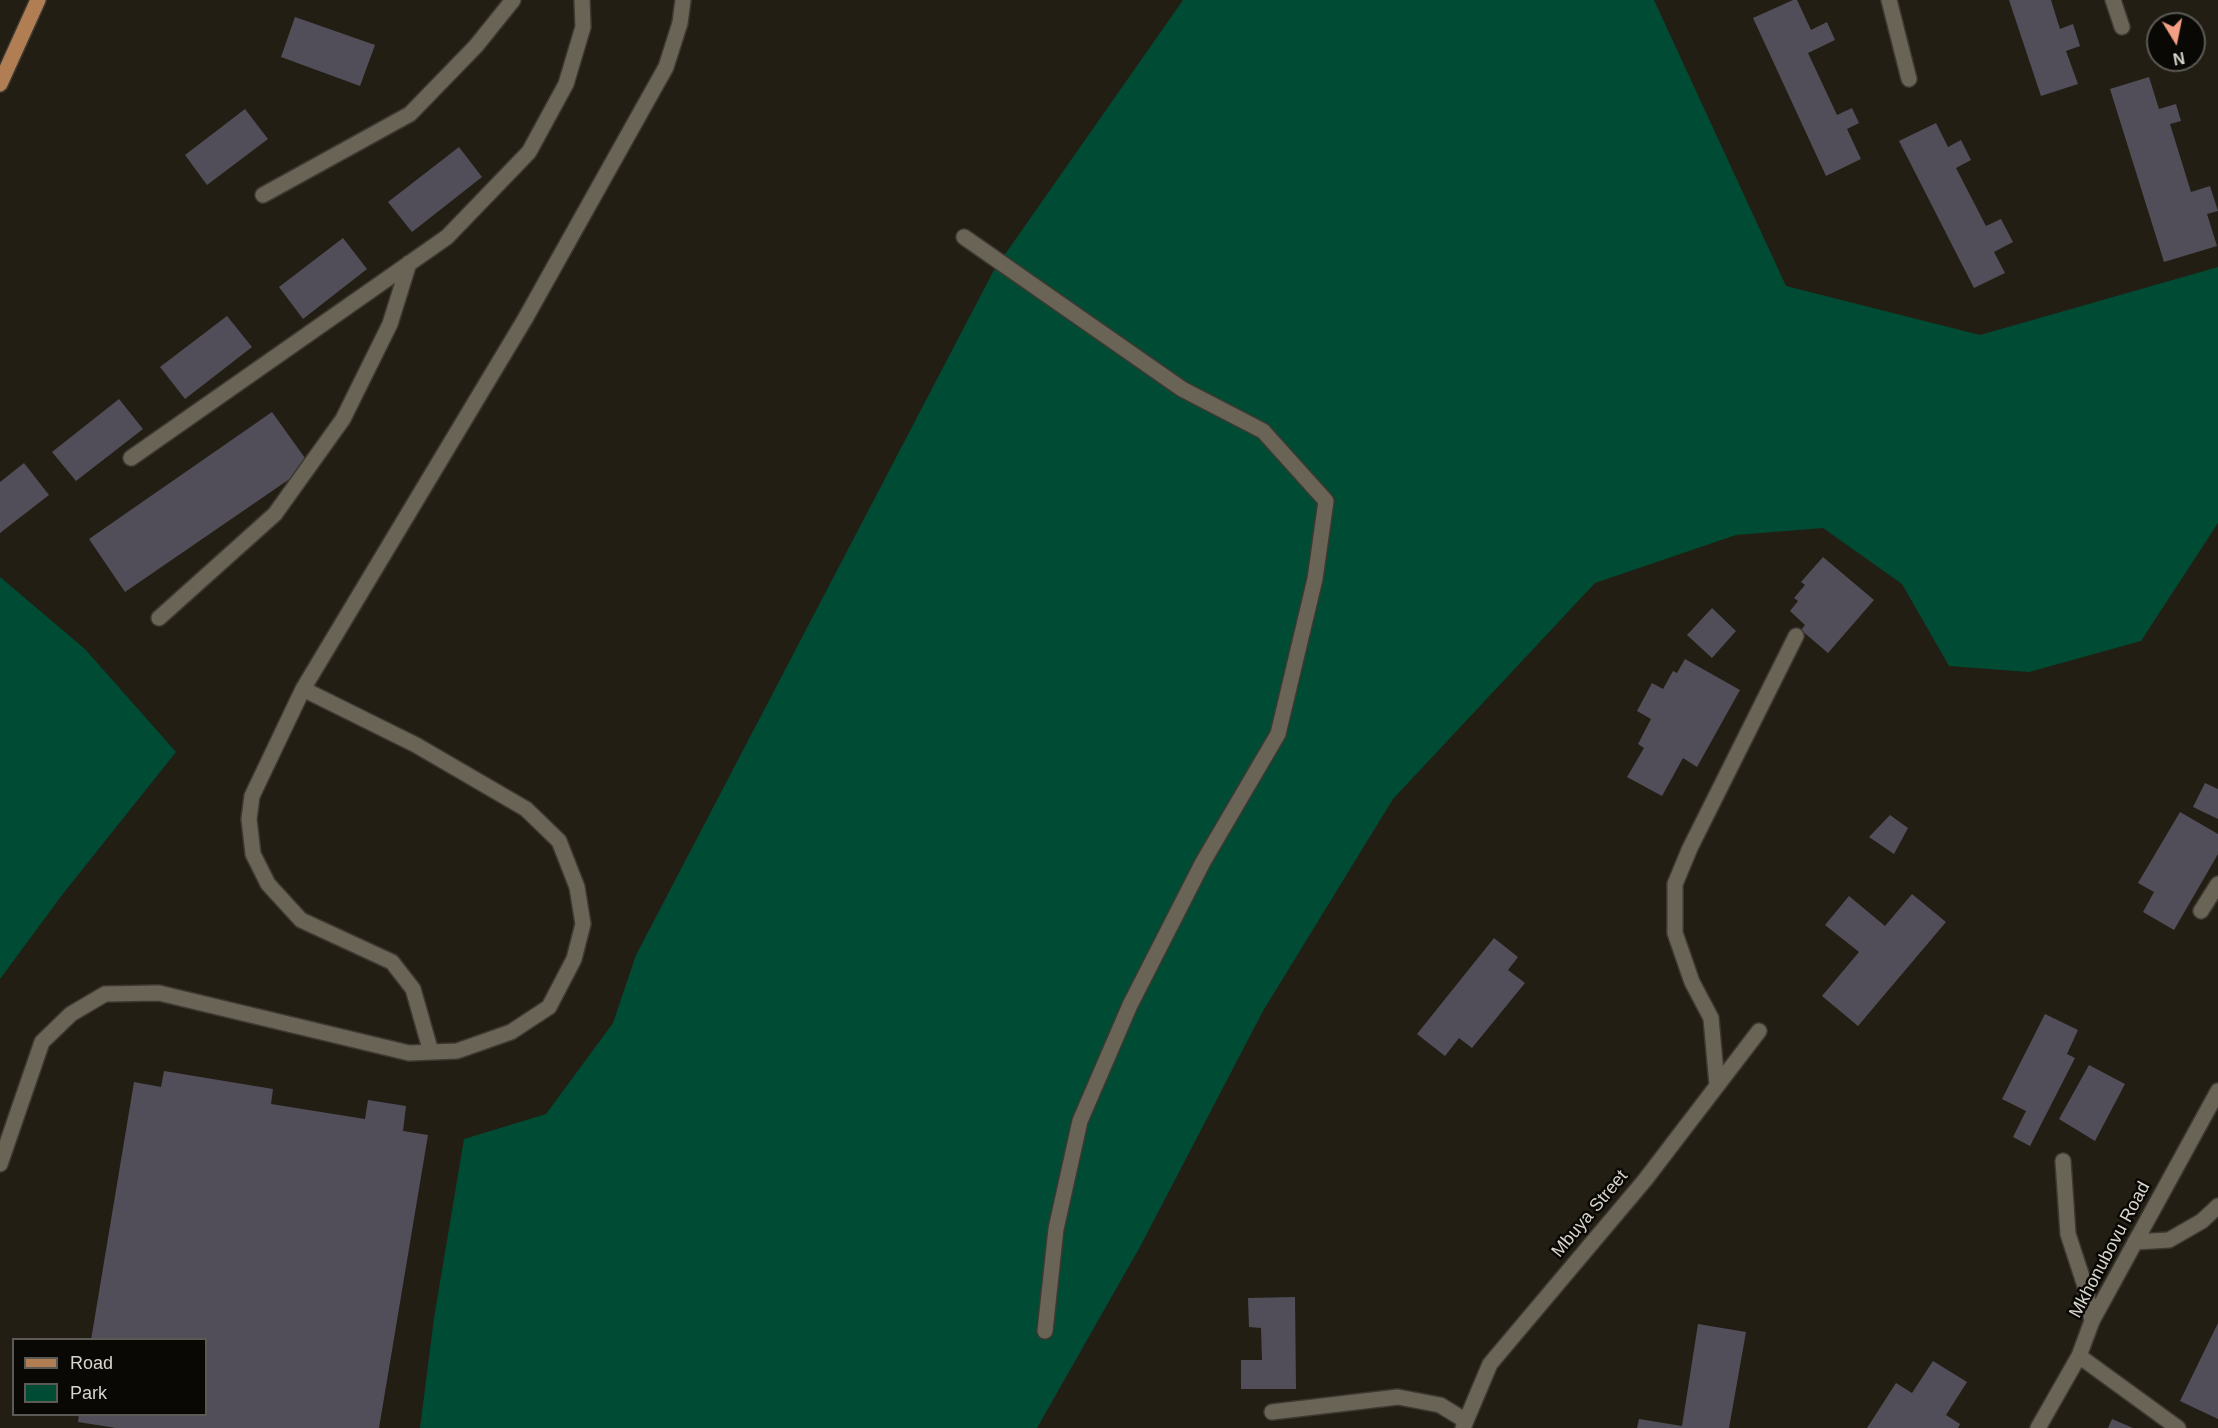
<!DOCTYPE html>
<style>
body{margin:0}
#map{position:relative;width:2218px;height:1428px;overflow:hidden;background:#231e13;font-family:Helvetica,sans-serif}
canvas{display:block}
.legend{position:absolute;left:12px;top:1338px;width:195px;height:78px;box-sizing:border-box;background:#0a0805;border:2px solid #5c5a55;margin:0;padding:8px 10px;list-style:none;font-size:18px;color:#d8d5cd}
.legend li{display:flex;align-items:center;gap:12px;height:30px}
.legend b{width:30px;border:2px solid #5c5a55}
.north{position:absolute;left:2146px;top:12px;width:60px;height:60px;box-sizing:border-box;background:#0a0805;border:2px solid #5c5a55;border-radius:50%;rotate:170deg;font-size:16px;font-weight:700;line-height:24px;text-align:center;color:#d8d5cd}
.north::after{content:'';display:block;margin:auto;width:21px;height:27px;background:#f39f84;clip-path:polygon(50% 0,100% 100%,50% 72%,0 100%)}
</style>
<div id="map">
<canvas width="2218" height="1428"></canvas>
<ul class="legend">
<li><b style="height:8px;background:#b17e53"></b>Road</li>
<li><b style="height:16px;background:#004b33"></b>Park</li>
</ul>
<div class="north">N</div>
</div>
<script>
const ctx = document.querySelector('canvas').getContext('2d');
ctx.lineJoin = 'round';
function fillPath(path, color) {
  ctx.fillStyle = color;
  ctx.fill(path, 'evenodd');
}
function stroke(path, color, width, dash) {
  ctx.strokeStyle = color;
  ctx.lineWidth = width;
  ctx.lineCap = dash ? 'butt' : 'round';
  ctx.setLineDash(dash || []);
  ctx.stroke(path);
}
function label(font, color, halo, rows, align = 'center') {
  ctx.font = font + ' Helvetica,sans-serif';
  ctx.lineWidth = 5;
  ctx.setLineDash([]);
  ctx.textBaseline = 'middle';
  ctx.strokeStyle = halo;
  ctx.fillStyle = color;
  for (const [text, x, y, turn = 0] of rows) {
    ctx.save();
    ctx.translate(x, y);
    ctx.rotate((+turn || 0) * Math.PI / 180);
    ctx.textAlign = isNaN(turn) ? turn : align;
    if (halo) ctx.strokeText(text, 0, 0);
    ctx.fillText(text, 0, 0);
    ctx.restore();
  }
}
const green = new Path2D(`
 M1183,0H1654L1786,286L1980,335L2218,267V523L2141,641L2029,672L1949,666L1902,584L1823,528L1736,535L1595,583L1393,799L1263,1011L1141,1245L1037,1428H420L434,1318L464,1139L546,1114L613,1023L636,955L994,270Z
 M0,577L85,649L176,752L62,895L0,979Z`);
const building = new Path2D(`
 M1793,0H1797L1811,30L1827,22L1835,40L1808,53L1837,115L1852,108L1859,123L1847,129L1861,159L1826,176L1753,18Z
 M2009,0H2051L2060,29L2073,24L2080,46L2066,51L2078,84L2041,96Z
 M295,17L375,45L360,86L281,57Z
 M2149,77L2159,109L2176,104L2181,121L2170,124L2191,192L2210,186L2218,211L2207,214L2217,246L2164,262L2110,89Z
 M245,109L268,139L207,185L185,155Z
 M1936,123L1948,147L1961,140L1971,160L1956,168L1986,226L2001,219L2013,242L1994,252L2005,273L1974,288L1899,141Z
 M459,147L482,177L412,232L388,202Z
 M343,238L367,269L303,319L279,287Z
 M227,316L252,347L185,399L160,367Z
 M119,399L143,429L76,481L52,452Z
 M272,412L310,465L125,592L89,539Z
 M24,463L49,495L0,533V482Z
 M1823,557L1874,600L1828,653L1801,630L1805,625L1790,611L1798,601L1794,598L1805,585L1801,582Z
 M1712,608L1736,631L1712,658L1687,635Z
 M1685,659L1740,690L1697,767L1683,758L1662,796L1627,777L1644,748L1638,744L1651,719L1637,711L1652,683L1663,689L1673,671L1677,673Z
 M2205,783L2218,789V819L2193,807Z
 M2180,812L2218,834V854L2174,930L2143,912L2154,892L2138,883Z
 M1890,815L1908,828L1894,854L1869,837Z
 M1912,894L1946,922L1858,1026L1822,996L1859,952L1825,925L1849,896L1885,926Z
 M1494,938L1518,957L1508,970L1525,983L1472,1048L1459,1038L1445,1056L1417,1034Z
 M2045,1014L2078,1030L2067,1054L2075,1058L2030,1146L2013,1137L2026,1111L2002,1099Z
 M2089,1065L2125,1084L2095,1141L2059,1119Z
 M164,1071L273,1089L271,1104L365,1119L368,1100L406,1106L403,1131L428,1135L379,1428H116L78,1422L79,1414H206V1340H91L134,1082L161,1087Z
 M1295,1297L1296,1389H1241V1360H1262L1261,1328L1249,1327L1248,1298Z
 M2218,1323V1419L2180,1401Z
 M1698,1324L1746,1332L1729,1428H1637L1639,1419L1682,1426Z
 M1933,1361L1967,1382L1946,1415L1960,1424L1958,1428H1867L1896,1383L1912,1393Z
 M2112,1419L2133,1428H2108Z`);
const minor = new Path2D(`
 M1889,0L1909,79
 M2113,0L2122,27
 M263,195L410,114L476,46L513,0
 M964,237L1182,389L1263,431L1326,501L1315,579L1278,734L1203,862L1130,1005L1080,1121L1056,1229L1045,1331
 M131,458L447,237L529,152L566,84L583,27L582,0
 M159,618L275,514L343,419L390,324L409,263
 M303,689L252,796L249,819L253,854L268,884L301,920L392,962L413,989L431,1052
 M2201,911L2218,884
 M1717,1085L1711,1018L1692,982L1675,933V884L1690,848L1796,636
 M2063,1161L2068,1234L2085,1286L2092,1321
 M0,1164L42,1042L71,1014L105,994L159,993L409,1053L457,1051L511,1032L549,1007L574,959L583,924L577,887L559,841L526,809L416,745L303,689L525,319L666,67L680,23L683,0
 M2135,1242L2169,1240L2202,1221L2218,1206
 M2079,1356L2178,1428
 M1272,1412L1398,1397L1440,1405L1466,1421
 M1463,1428L1490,1364L1645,1180L1759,1031
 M2038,1428L2079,1356L2092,1321L2218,1091`);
const major = new Path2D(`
 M0,84L38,0`);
const streetNames = [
 ["Mbuya Street",1590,1214,-50],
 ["Mkhonubovu Road",2110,1250,-62]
];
fillPath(green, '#004b33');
fillPath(building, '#514e5a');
stroke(minor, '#3d3932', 18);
stroke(major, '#3d3932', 18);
stroke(minor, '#6a6457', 15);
stroke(major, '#b17e53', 15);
label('18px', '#d8d5cd', '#0a0805', streetNames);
</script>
